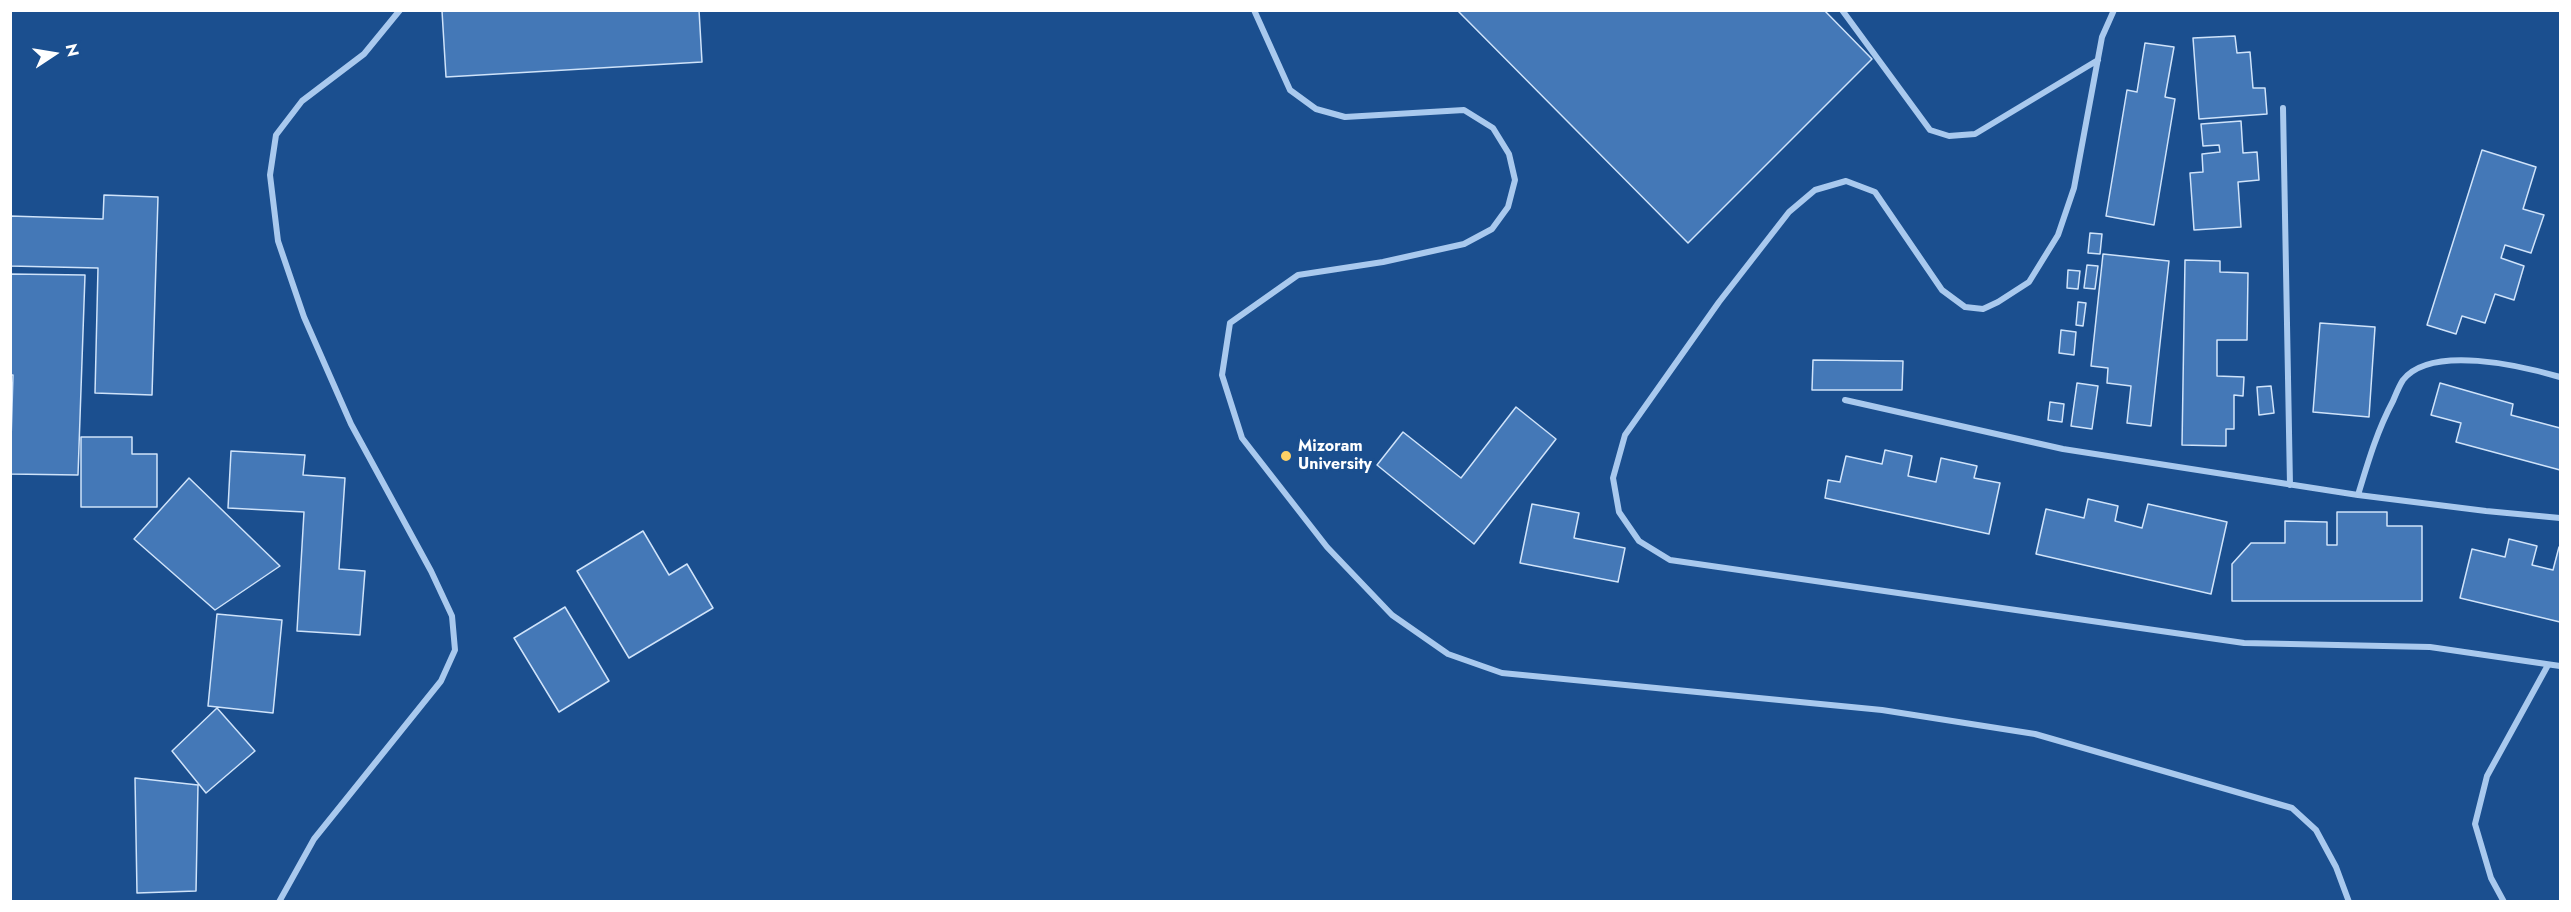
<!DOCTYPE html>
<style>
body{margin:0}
#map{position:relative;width:2571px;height:912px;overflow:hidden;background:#1b4f8f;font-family:Jost,sans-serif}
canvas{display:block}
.frame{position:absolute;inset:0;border:12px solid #fff;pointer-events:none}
.north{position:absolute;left:24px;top:24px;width:60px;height:60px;-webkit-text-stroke:4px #1b4f8f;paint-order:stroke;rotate:78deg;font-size:16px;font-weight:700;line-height:24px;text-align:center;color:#fff}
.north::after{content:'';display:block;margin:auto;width:21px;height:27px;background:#fff;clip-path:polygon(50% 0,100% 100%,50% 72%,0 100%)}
</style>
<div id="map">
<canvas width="2571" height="912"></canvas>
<div class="frame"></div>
<div class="north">N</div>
</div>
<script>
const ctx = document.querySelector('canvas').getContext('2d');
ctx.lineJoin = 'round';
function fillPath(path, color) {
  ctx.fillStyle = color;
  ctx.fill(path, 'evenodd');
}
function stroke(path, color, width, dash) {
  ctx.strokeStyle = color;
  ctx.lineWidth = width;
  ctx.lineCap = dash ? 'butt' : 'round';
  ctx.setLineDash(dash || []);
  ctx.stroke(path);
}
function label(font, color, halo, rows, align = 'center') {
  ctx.font = font + ' Jost,sans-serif';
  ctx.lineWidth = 6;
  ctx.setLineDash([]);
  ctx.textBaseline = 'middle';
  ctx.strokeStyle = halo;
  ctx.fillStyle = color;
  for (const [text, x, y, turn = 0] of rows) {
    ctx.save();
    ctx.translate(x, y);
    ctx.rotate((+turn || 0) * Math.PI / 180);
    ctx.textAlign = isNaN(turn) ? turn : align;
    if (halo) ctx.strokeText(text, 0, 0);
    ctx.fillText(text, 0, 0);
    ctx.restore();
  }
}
const building = new Path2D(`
 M699,10L702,62L446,77L442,11Z
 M1457,10H1824L1872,59L1688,243Z
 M2235,36L2237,53L2250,52L2253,88H2265L2267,114L2199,119L2193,38Z
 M2145,43L2174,47L2165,97L2175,99L2154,225L2106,216L2127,90L2137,92Z
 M2241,121L2243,153L2257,152L2259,180L2238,182L2241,227L2194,230L2190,173L2203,172L2202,154L2220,152L2219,145L2203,146L2201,124Z
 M2482,150L2536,167L2523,209L2544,215L2531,253L2505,245L2501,258L2524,266L2514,300L2495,294L2485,323L2462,316L2456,334L2427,325Z
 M104,195L158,197L152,395L95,393L98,268L10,266V216L103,219Z
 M2090,233L2102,234L2100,254L2088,253Z
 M2103,254L2169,261L2151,426L2127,423L2131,386L2107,383L2108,368L2091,366Z
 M2185,260L2220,261V272L2248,273L2247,340H2217V376L2244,377L2243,396L2234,395V429H2226V446L2182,445Z
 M2087,265L2098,266L2095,289L2084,288Z
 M2068,270L2080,271L2078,289L2067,288Z
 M10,274L85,275L78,475L10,474L13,375H10Z
 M2078,302L2086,303L2083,326L2076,325Z
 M2320,323L2375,327L2369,417L2313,412Z
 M2061,330L2076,332L2074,355L2059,353Z
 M1813,360L1903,361L1902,390H1812Z
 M2077,383L2098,386L2092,429L2071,426Z
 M2440,383L2513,404L2511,415L2560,428V470L2456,442L2461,423L2431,415Z
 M2271,386L2274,413L2259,415L2257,387Z
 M2050,402L2064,404L2062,422L2048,420Z
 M1516,407L1556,439L1474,544L1377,465L1403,432L1461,478Z
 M81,437H132V454H157V507H81Z
 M1885,450L1912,456L1908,476L1936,482L1941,458L1977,466L1974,478L2000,483L1989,534L1825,498L1828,480L1840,482L1846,456L1882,464Z
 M231,451L305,455L303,475L345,478L339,569L365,571L360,635L297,631L304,512L228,508Z
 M189,478L280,566L215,610L134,539Z
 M2088,499L2118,506L2115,521L2142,528L2148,504L2227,522L2211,594L2036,554L2046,509L2084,518Z
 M1532,504L1579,513L1574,538L1625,548L1618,582L1520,563Z
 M2337,512H2387V526H2422V601H2232V564L2251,543H2285V521L2327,522V545H2337Z
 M643,531L669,575L687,564L713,608L629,658L577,571Z
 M2509,539L2537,546L2532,565L2553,570L2559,547H2560V622L2460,598L2472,549L2505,557Z
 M565,607L609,681L559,712L514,638Z
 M217,614L282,620L273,713L208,706Z
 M217,708L255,751L206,793L172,751Z
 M135,778L198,785L196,891L137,893Z`);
const street = new Path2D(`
 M1254,10L1290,90L1316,109L1345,117L1464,110L1493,128L1509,154L1515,180L1508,207L1492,229L1464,244L1383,262L1298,275L1230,323L1222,375L1242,438L1327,547L1392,615L1448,654L1502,673L1882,710L2035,734L2292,808L2316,830L2336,867L2349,902
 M1842,10L1930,130L1949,136L1975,134L2098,60
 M2114,10L2102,37L2074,188L2058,235L2029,282L1998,302L1983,309L1965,307L1942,290L1875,192L1846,181L1815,190L1789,212L1719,302L1625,435L1613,478L1619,512L1639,541L1670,560L2244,643L2430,647L2560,666
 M2283,108L2290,485
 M1845,400L2063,449L2358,495L2486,511L2560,518
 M2358,495C2368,462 2377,431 2393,401C2396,394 2399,386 2403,380C2431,344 2522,366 2560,377
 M279,902L314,839L441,681L455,650L452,616L431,571L351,424L304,317L278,241L270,175L276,135L302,101L364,54L400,10
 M2504,902L2491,878L2475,824L2487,776L2548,665`);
const markers = [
 [1286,456,6,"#ffd166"]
];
const poiNames = [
 ["Mizoram",1298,447],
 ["University",1298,465]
];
fillPath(building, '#4478b7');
stroke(building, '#cfe3fa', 1.5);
stroke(street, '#a9c9ee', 6);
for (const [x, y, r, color] of markers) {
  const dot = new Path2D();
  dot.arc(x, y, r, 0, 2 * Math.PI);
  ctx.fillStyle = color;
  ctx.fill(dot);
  stroke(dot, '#1b4f8f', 2);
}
label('bold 16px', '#fff', '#1b4f8f', poiNames, 'left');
</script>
